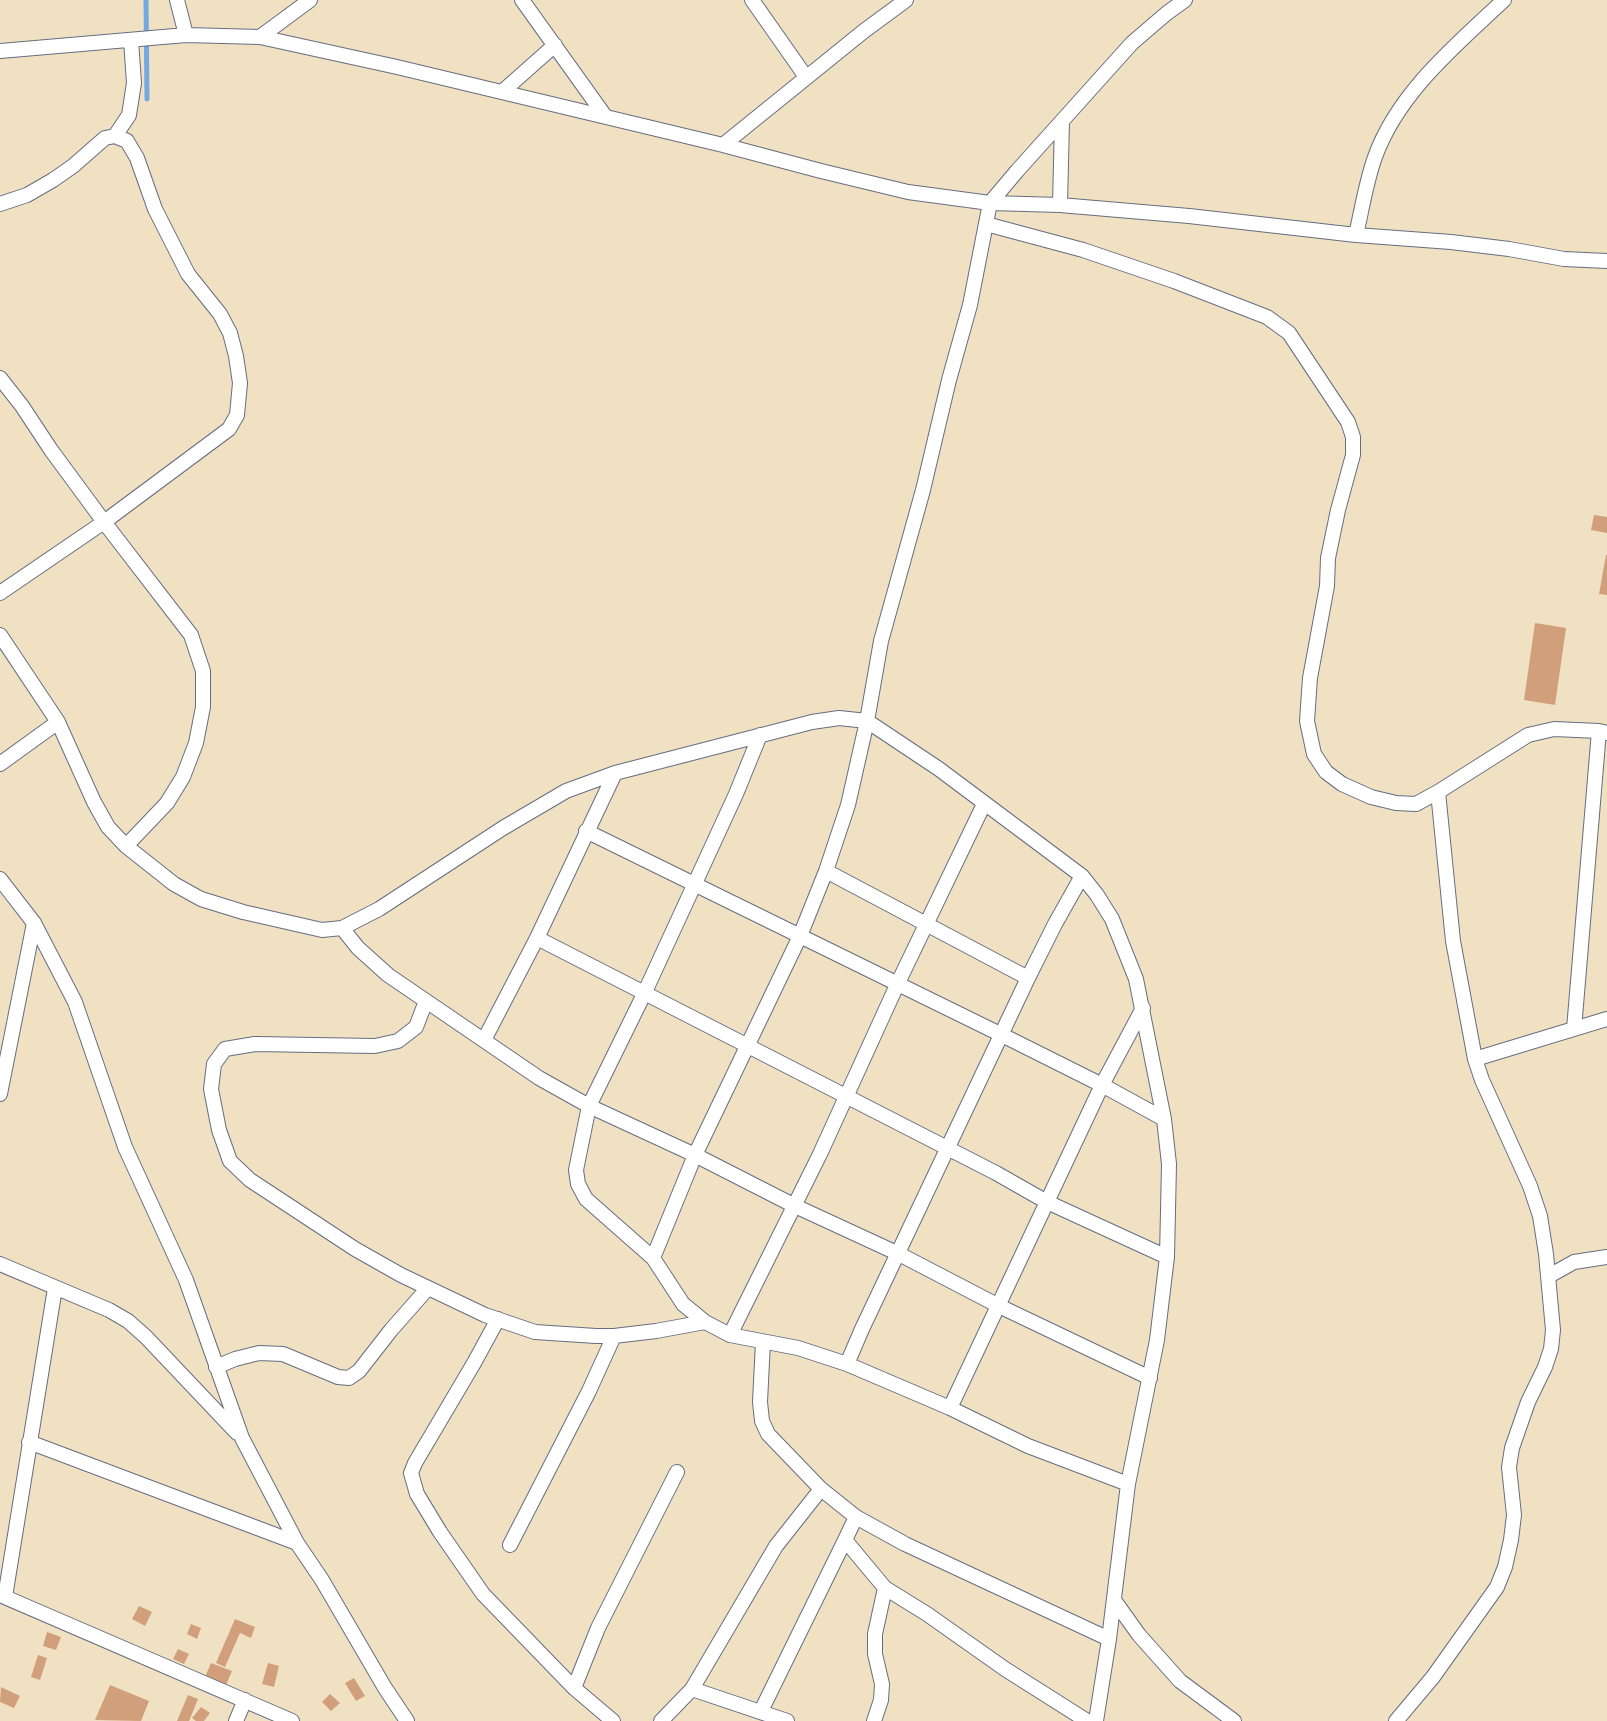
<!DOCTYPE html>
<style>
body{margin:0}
canvas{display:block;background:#f0e1c2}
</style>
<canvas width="1607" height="1721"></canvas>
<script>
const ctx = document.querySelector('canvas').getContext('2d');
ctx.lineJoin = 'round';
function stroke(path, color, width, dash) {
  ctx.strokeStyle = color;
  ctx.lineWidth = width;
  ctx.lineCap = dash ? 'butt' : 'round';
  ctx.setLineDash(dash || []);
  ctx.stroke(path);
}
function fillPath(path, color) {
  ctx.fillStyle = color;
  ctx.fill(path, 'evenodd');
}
const stream = new Path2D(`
 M146,0L147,99`);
const building = new Path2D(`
 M1594,515L1607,517V533L1591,530Z
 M1606,555H1607V595L1599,594Z
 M1535,623L1566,628L1555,705L1524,700Z
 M139,1606L152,1612L145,1626L132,1619Z
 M235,1619L255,1627L251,1638L240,1633L225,1667L216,1663Z
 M191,1624L201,1628L197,1639L187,1634Z
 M47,1632L61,1637L56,1650L43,1646Z
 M178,1649L189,1654L184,1664L173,1659Z
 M38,1655L47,1658L40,1680L31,1677Z
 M211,1663L232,1671L226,1685L205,1677Z
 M268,1663L279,1666L274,1687L262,1684Z
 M354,1678L365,1696L356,1701L345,1683Z
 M110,1685L149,1701L141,1721L95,1720Z
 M1,1687L20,1696L14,1708L0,1702Z
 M330,1694L340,1703L331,1711L322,1702Z
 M188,1695L198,1699L189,1721H177Z
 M201,1707L210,1713L204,1721H196L192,1718Z`);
const street = new Path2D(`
 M177,0L186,35
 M522,0L605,116
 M752,0L806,77
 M260,37L310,0
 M0,51L186,35L260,37L397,67L723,145L821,171L908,192L990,203L1060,205L1189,216L1356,235L1451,242L1509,249L1564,259L1607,261
 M502,92L555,45
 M115,136L129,115L134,83L131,40
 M723,145L864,31L906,0
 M0,204L27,195L53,180L73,166L105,138L115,136L127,141L137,158L155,209L188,274L220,314L230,333L236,356L240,383L237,415L229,429L104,522L0,593
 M1060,205L1062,121
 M986,224L1083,250L1174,281L1267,317L1289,333L1348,422L1353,437V455L1338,510L1328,558L1327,586L1310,678L1307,721L1314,754L1326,772L1342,784L1371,797L1396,803L1416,804L1438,792L1528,735L1554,729L1599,731L1607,733
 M1356,235C1362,209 1366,182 1375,157C1398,93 1455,46 1504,0
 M0,378L22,406L51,450L104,522L191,635L203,671V707L196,743L183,777L167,803L126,846
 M0,635L58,722L0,764
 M58,722L94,802L108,827L126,846L174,884L201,899L243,912L322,930L342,928L379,909L503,828L566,791L615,773L812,722L839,718L867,721L848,805L826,871L800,936L695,1155L653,1258
 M760,735L736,794L644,994L589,1106L576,1170L578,1184L586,1199L653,1258L683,1304L705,1322L730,1335L798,1348L847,1364L950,1408L1028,1446L1128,1484
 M586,831L1002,1035L1102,1085L1164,1119
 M826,871L1028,978
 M0,879L34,923L75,1002L125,1147L186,1280L242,1438L297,1543L322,1580L385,1688L407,1721
 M342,928L358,948L388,975L539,1078L589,1106L695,1155L795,1206L899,1254L999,1306L1150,1378
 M537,938L996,1173L1047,1202L1167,1257
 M426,1001L416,1027L398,1041L375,1046L255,1044L225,1049L214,1064L211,1089L219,1130L230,1161L250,1180L355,1249L401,1275L485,1315L535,1332L596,1336H614L656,1331L705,1322
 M1574,1029L1599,731
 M484,1040L537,938L615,773
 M1475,1059L1607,1019
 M0,1094L34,923
 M0,1264L109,1310L128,1321L146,1337L237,1433
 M1549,1276L1574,1262L1607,1257
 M498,1319L474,1363L415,1463L411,1473L417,1494L440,1532L483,1594L574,1688L613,1721
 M730,1335L820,1154L897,985L984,804
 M763,1342L760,1402L762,1421L768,1434L821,1489L856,1517L845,1540L885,1588L927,1614L1005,1669L1087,1721
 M847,1364L862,1329L1028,978L1055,924L1082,876
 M216,1367L235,1359L259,1353L283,1354L338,1377L349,1378L359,1371L391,1330L428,1288
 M950,1408L1102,1085L1143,1008
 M29,1442L297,1543
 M856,1517L905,1544L1109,1639
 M510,1545L589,1391L614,1336
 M0,1595L292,1721
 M5,1597L55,1288
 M1114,1600L1139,1635L1180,1681L1234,1721
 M574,1688L598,1628L677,1472
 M692,1689L787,1721
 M761,1711L845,1540
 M236,1721L245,1700
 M661,1721L692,1689L776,1546L821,1489
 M874,1721L881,1700L882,1684L875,1654V1634L885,1588
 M1096,1721L1109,1639L1128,1484L1157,1340L1163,1290L1167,1257L1169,1164L1164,1119L1136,979L1112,919L1097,895L1082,876L939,769L867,721L881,641L923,490L949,380L970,305L990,203L1017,171L1132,43L1167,13L1185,0
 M1396,1721L1433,1677L1497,1587L1505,1567L1511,1540L1514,1515L1509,1467L1512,1448L1528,1402L1545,1367L1551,1349L1553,1330L1546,1254L1540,1216L1530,1186L1482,1080L1475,1059L1453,941L1438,792`);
stroke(stream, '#71a9e0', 5);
fillPath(building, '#d29f7d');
stroke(street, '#666d81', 16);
stroke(street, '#fff', 14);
</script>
